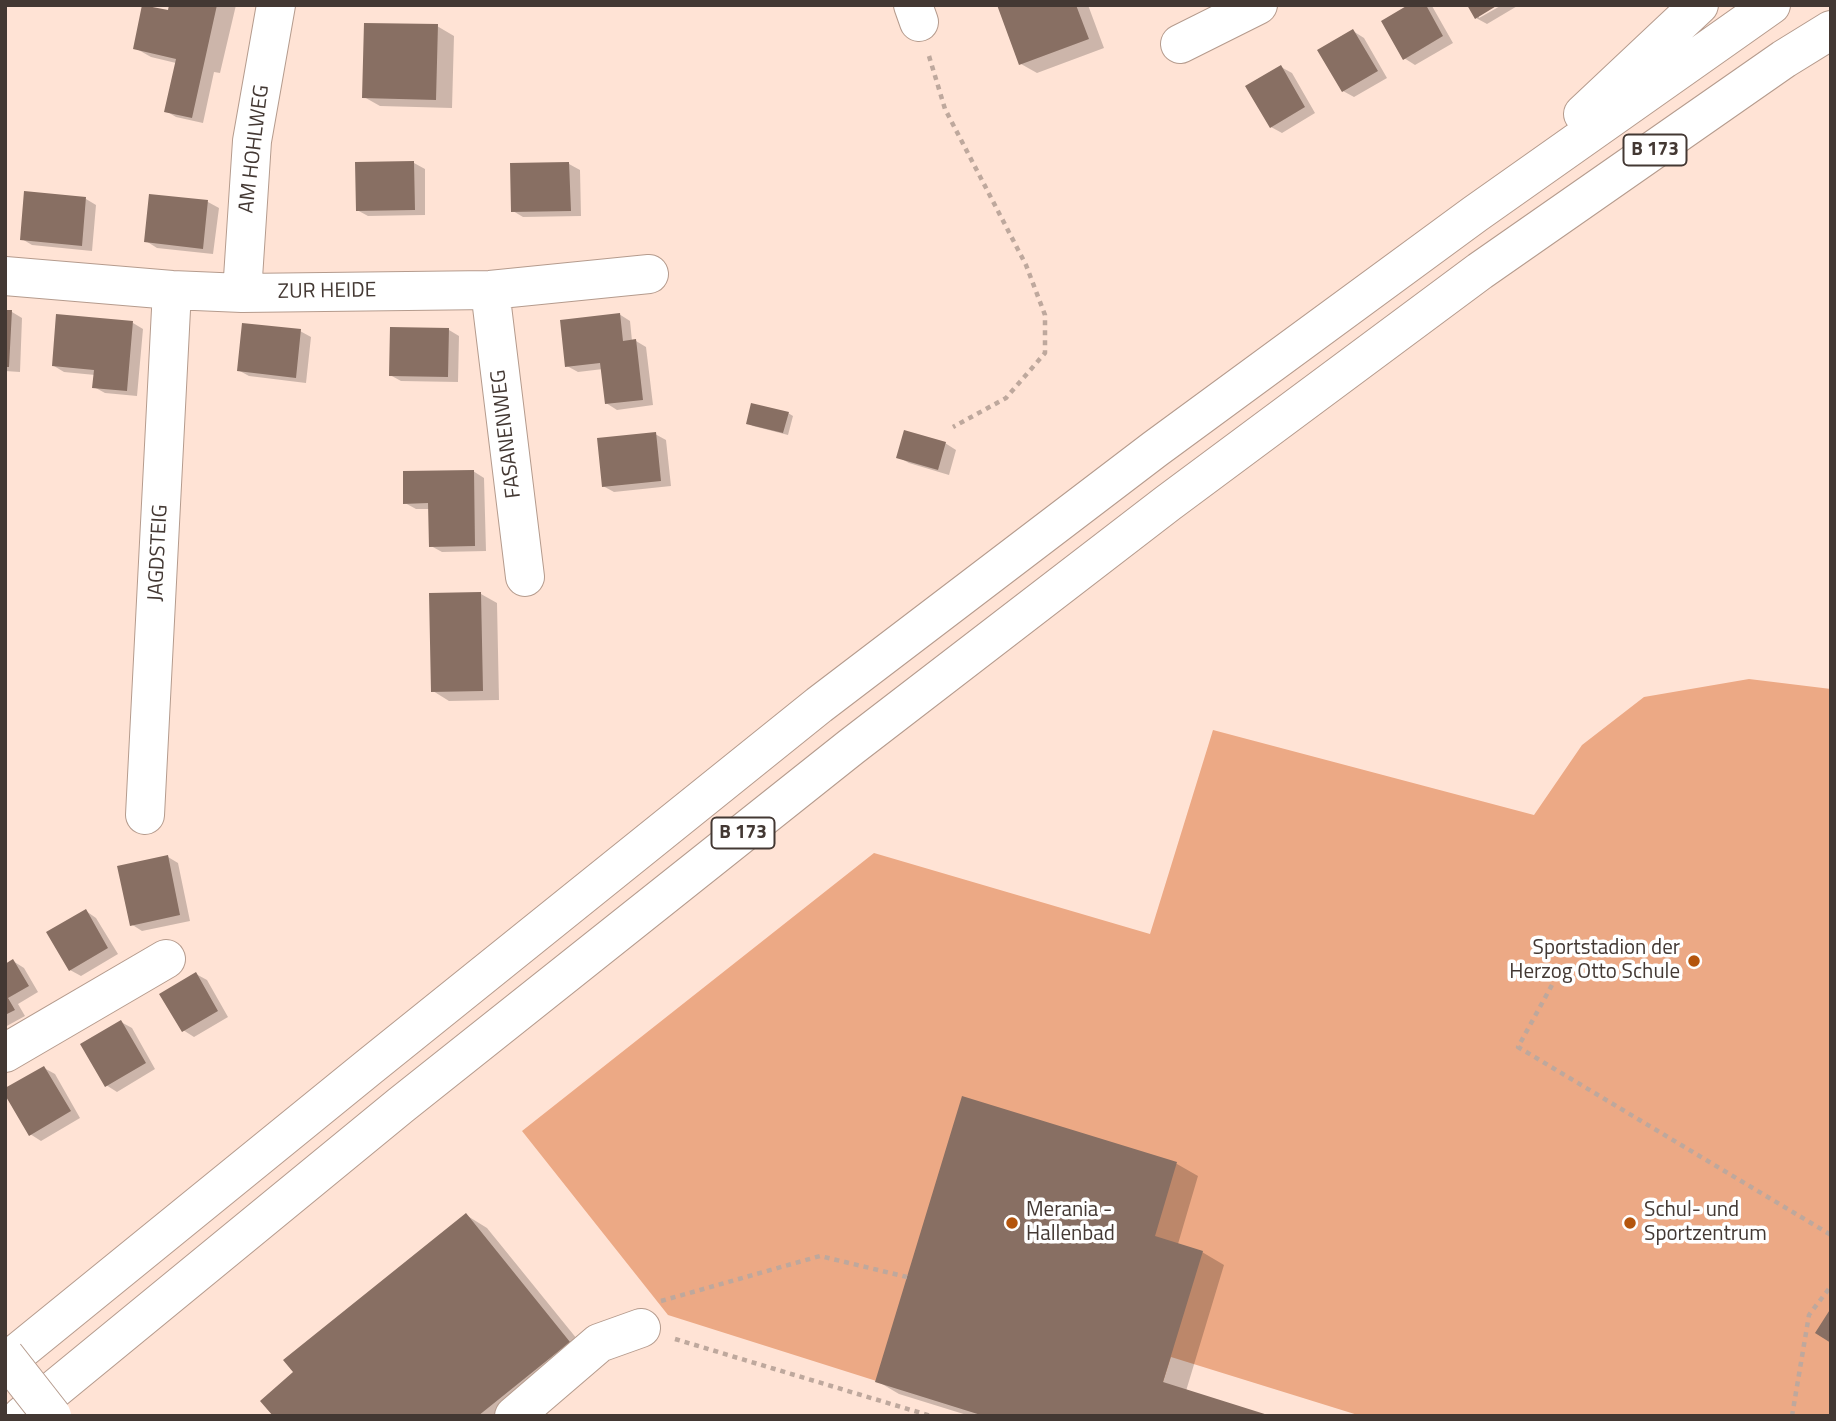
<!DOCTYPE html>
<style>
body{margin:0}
#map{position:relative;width:1836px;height:1421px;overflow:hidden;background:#ffe3d5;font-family:"Titillium Web",sans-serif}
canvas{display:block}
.frame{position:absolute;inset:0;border:7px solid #433833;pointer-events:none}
</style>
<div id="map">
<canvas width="1836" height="1421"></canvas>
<div class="frame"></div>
</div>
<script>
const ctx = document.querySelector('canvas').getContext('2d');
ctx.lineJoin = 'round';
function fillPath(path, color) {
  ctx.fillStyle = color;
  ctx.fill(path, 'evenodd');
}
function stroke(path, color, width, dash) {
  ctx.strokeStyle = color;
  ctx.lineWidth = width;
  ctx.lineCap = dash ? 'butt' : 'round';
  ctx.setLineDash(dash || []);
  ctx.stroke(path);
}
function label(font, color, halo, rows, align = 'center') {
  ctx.font = font + ' "Titillium Web",sans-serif';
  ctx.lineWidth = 7;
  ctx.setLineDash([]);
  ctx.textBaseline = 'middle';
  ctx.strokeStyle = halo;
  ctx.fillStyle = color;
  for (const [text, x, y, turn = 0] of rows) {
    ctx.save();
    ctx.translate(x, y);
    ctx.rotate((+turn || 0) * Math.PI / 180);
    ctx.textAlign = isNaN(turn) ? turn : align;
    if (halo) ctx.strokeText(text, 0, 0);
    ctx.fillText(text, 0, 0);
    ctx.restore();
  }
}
const green = new Path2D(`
 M1749,679L1831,689V1416H1361L1171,1357L1163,1382L987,1416L668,1315L522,1131L874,853L1150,934L1213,730L1534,815L1582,745L1644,697Z`);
const shadow = new Path2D(`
 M171,5H236L220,73L214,72L203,123L176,117L166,111L176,63L151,57L135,48L170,12Z
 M999,5H1088L1104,48L1037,73L1021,64Z
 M1412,5L1432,6L1453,43L1415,65L1404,58Z
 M1502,5H1519L1487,24L1476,18L1479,14V18Z
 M437,26L454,36L452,108L380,106L364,97Z
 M1353,31L1364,38L1387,78L1354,97L1343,91Z
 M1281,67L1292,73L1315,113L1282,133L1271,127Z
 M414,163L425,169V215L368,216L357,210Z
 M569,164L580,170L581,216L523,217L513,211Z
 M151,196L208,202L219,208L213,254L157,248L146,241Z
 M86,199L96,205L92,251L32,245L22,239Z
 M5,312H12L22,318L20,372L5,371Z
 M619,314L630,321L632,341H636L646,347L653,405L617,410L606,403L603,369L578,372L567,366Z
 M133,323L143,329L137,396L105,393L94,387L95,375L64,372L54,366Z
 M449,330L459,336L458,382L401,381L390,375Z
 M300,331L311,337L306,383L249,376L238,370Z
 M788,413L793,416L788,435L753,426L748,423Z
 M655,434L666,440L671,486L614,492L603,486Z
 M945,443L956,450L949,475L909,463L898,457Z
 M473,471L484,478L486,551L442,552L431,546L430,509H416L405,503Z
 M481,594L497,603L499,700L449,701L433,691Z
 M168,857L178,863L190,921L142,931L131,924Z
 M86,911L96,918L118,954L81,976L70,970Z
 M13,961L24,968L38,992L18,1004L25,1016L5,1027V966Z
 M196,974L207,980L228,1017L194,1037L183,1030Z
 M121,1022L132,1028L155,1069L117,1092L106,1085Z
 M44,1068L55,1074L80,1118L41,1141L30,1134Z
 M963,1099L1177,1164L1198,1176L1178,1244L1202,1252L1224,1265L1186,1391L1267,1416H970L899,1394L877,1381Z
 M466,1215L487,1228L590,1355L515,1416H275Z`);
const building = new Path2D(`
 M142,5L168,10L169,5H217L192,118L164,112L176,59L133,49Z
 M997,5H1076L1089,39L1019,65Z
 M1408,5H1426L1443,36L1403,60L1381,21Z
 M1467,5H1498L1475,19Z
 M364,23L438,24L436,100L362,98Z
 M1353,29L1378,71L1342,92L1317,50Z
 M1281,65L1305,107L1270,128L1245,86Z
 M414,161L415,210L356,211L355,162Z
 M569,162L571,211L511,212L510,163Z
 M24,191L86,197L82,246L20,240Z
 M149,194L208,200L203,249L144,242Z
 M5,310H12L9,367H5Z
 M620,313L623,341L636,339L643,400L605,404L600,363L565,367L560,320Z
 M56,314L133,321L127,391L92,388L94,370L52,366Z
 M242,323L301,329L296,378L237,371Z
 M390,327L449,328L448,377L389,376Z
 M751,403L789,412L783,433L746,424Z
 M904,430L946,442L938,470L896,458Z
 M656,432L661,481L602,487L597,438Z
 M474,470L475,546L429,547L428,503L403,504V471Z
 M481,592L483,691L431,692L429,593Z
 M168,855L180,915L130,926L117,866Z
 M86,909L108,948L69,971L46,932Z
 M13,959L29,986L8,998L15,1010L5,1015V964Z
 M196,972L218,1011L182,1032L159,994Z
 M121,1020L146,1063L105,1087L80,1044Z
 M44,1066L71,1111L29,1136L5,1095V1088Z
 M962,1096L1177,1162L1155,1236L1203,1251L1163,1382L1271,1416H984L875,1382Z
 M466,1213L570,1342L478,1416H273L260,1401L293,1372L283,1360Z
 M1831,1308V1343L1815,1333Z`);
const path = new Path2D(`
 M929,56L945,109L1026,265L1045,315V353L1006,398L953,427
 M1552,985L1518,1047L1831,1235
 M661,1301L820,1256L907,1277
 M675,1339L931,1416
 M1792,1416L1809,1315L1831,1286`);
const minor = new Path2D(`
 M913,5L919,22
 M1180,44L1258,5
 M5,276L172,290L242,293L490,290L649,274
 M490,290L525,577
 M242,293L252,141L276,5
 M145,815L172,290
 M5,1053L166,959
 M514,1416L599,1343L641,1328`);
const highway = new Path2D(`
 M1583,114L1699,5
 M5,1363L369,1067L819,705L1155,449L1475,214L1771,5
 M22,1416L401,1105L851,747L1168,503L1480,271L1784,59L1831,30`);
const minorBridge = new Path2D(`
 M5,1356L52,1416`);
const markers = [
 [1694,961,7,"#b4550d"],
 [1012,1223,7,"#b4550d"],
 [1630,1223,7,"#b4550d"]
];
const shields = [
 [1655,150,63],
 [743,833,63]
];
const shieldNames = [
 ["B 173",1655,150],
 ["B 173",743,833]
];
const streetNames = [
 ["AM HOHLWEG",255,149,-83],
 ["ZUR HEIDE",327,292,-1],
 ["FASANENWEG",507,434,-97],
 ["JAGDSTEIG",159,553,-87]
];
const poiNames = [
 ["Sportstadion der",1680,949,"right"],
 ["Herzog Otto Schule",1680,973,"right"],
 ["Merania -",1026,1211],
 ["Hallenbad",1026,1235],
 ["Schul- und",1644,1211],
 ["Sportzentrum",1644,1235]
];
fillPath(green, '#eca985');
fillPath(shadow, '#0003');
fillPath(building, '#886f63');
stroke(minor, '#b59b8d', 40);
stroke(highway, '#b59b8d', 40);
stroke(path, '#bea89d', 4.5, [5, 5]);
stroke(minor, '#fff', 38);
stroke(highway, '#fff', 38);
stroke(minorBridge, '#b59b8d', 40, []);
stroke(minorBridge, '#fff', 38);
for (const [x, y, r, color] of markers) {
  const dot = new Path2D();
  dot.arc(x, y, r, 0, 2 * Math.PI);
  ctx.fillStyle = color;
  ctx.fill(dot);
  stroke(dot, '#fff', 2.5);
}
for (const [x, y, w] of shields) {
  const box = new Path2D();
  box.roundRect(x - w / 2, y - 15.5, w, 31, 5);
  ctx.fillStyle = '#fff';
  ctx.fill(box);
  stroke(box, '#433833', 2);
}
label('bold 19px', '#433833', null, shieldNames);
label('21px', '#433833', '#fff', streetNames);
label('21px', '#433833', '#fff', poiNames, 'left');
</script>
